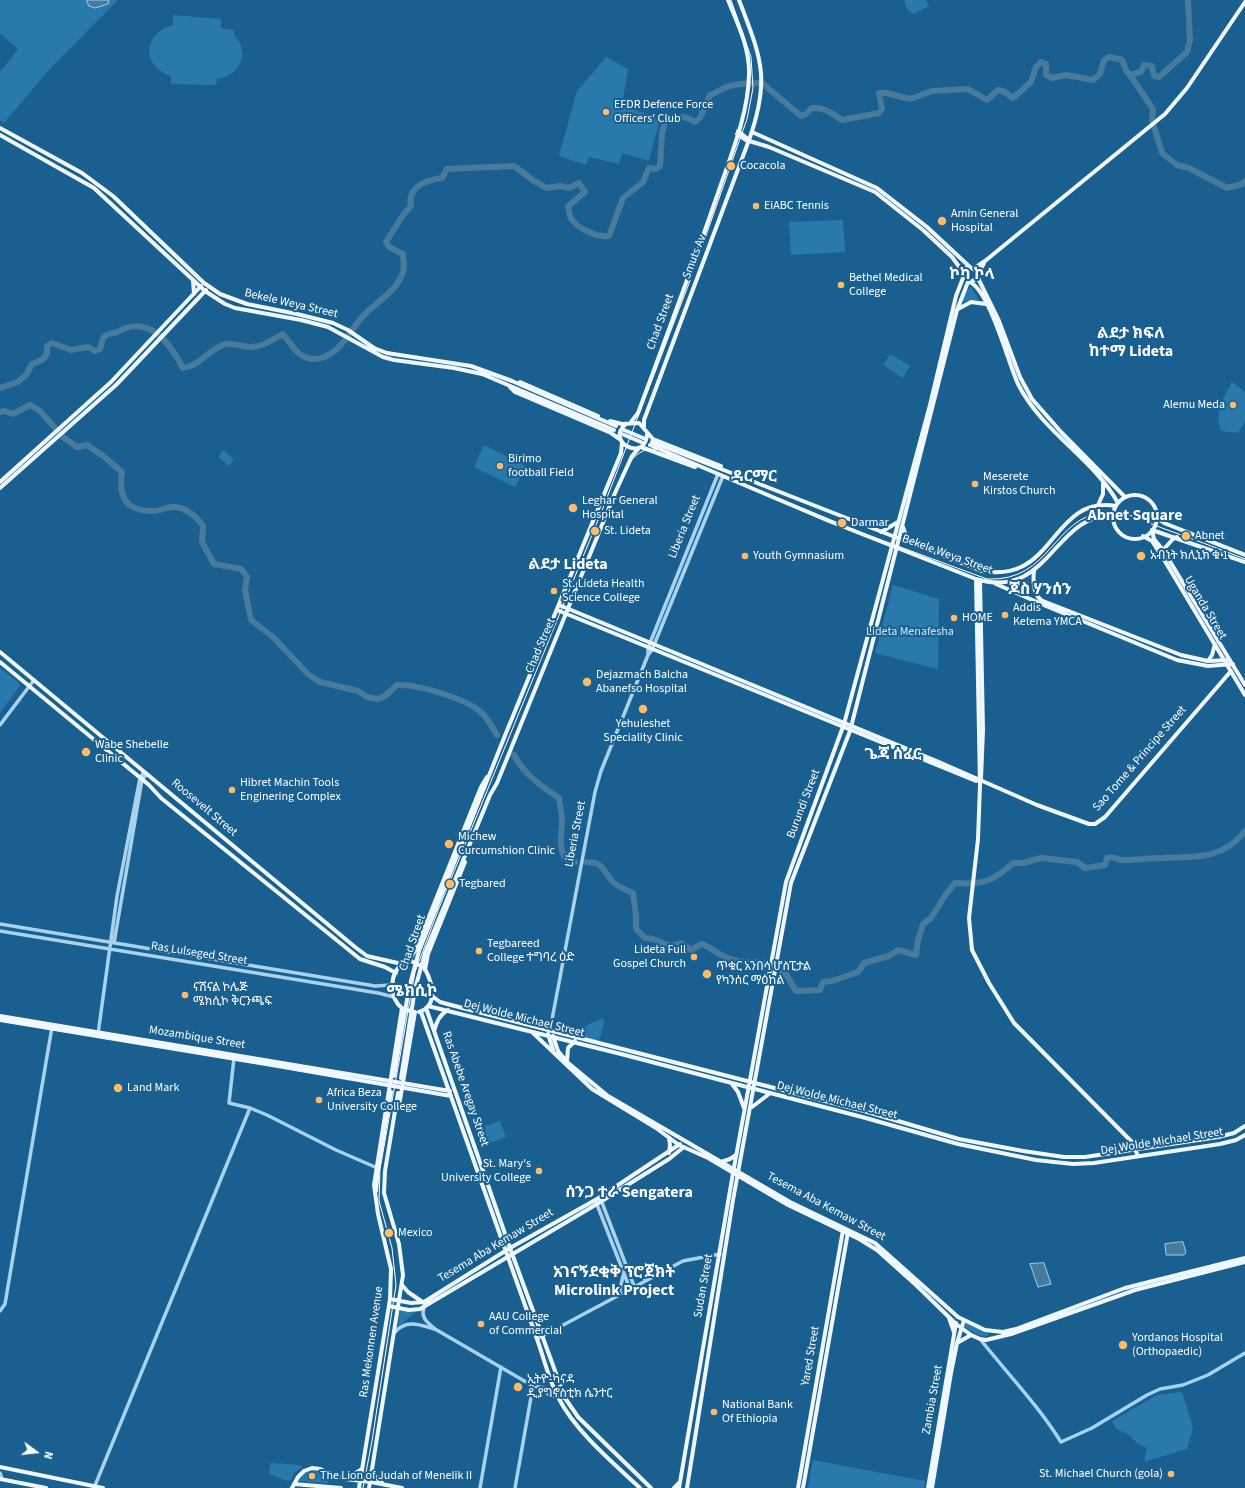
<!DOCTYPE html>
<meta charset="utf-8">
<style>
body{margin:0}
#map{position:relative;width:1245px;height:1488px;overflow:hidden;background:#196091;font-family:"Source Sans 3",sans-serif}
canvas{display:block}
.north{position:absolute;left:16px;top:1432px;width:40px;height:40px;-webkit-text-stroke:3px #196091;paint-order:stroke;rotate:105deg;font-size:11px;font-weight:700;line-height:16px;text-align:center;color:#fff}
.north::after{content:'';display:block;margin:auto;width:14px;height:18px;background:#fff;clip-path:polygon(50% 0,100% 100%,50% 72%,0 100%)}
</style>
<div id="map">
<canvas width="1245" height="1488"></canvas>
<div class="north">N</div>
</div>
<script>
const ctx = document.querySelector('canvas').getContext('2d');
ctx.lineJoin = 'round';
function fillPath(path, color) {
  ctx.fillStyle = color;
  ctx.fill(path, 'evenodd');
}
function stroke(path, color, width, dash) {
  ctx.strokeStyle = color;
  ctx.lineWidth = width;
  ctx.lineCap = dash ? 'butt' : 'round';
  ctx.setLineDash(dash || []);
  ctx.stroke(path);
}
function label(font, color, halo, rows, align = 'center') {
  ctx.font = font + ' "Source Sans 3","Noto Sans Ethiopic",sans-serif';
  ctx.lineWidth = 4;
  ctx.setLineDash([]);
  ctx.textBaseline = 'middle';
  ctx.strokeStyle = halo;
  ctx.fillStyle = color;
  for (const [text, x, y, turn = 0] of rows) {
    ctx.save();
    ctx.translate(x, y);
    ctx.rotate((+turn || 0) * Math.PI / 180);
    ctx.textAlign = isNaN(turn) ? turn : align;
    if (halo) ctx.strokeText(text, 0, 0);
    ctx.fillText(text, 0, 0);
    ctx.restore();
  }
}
const green = new Path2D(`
 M0,0H118L47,72L4,123L0,120V72L18,49L0,33Z
 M904,0H926L929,6L913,14L907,9Z
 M173,15L221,19V28L234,30C233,37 239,39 241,46C246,64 233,77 217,79L216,85L171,84V76C141,66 142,34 173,25Z
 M606,57L628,69L622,106L660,118L649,161L622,153L619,164L589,157L586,165L559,156L577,91Z
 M843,220L845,252L791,255L789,222Z
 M971,287L979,300H970L962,302L965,292Z
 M890,354L910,366L903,378L883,365Z
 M1232,382L1245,392V421L1238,433L1221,431C1214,414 1224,397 1232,382Z
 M484,445L526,466L515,487L474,467Z
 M223,450L234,459L229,466L218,457Z
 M893,585L939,599L938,669L875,653Z
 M0,668L19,683V687L0,713Z
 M603,1018L604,1023L599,1041L568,1034Z
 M500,1121L506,1137L487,1144L483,1132L486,1130L485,1126Z
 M400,1310H418L398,1327Z
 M965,1323L988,1333V1336C979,1337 971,1332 964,1326Z
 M1182,1392L1193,1428L1187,1449L1144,1462L1147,1448L1137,1443L1128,1434L1116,1429L1112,1421L1157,1395Z
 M813,1460L925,1481L924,1488H808Z
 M270,1463L290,1464L303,1466L294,1473L291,1480L288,1481L269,1474Z
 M312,1470L318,1472L329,1483L297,1481L305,1473Z`);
const water = new Path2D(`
 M87,0H109L108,4L95,8L89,6Z
 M1183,1242L1186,1253L1184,1255H1166L1165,1244Z
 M1044,1263L1051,1284L1038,1287L1030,1264Z`);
const river = new Path2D(`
 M1130,75L1153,109L1152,120L1162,153L1177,165L1189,168L1227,188L1242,184L1245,181
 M0,388L18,382L26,375L32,364L42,360L47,354V346L52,343L71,350L88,347L95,351L100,349C102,345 101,341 104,337C107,333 113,334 117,332C149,314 169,342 183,368C201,366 209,348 226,344C234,343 243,347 251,347C263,347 273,339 283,334C291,344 299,360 315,359C341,357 350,328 366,313C379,300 397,291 403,272C405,267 403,259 403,254L389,247L386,242L403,215L411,206C407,187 426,180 442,178L447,169L514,166L534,181L547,188L560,186L569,188L579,183L585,192L568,206C569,209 569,215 571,218C576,228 598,238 609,236L623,198L643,182L649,168L656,169L660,166L662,134L665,122C676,116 684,115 695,122L700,118L710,95C717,93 720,89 727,87C737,83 750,83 762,83L801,116L806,114L812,108C825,107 832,114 842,120L879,113L882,109L879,93H886L910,99L932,91L968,89L987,100L998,90L1005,92L1013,98L1031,82L1036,67L1041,62L1046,64V75L1052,78L1066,75L1093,80L1100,74L1104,60L1109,57L1122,60L1127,72L1130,75L1141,72L1144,65L1152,66L1154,76L1159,77L1187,52L1190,40L1188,0
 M0,412L4,411L13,414L30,405L40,411L63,437L77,447L87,445L103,456L122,472C118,498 126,511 154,511C160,511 166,507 172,507C186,507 196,516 203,526L202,542L214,564L241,569L247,577L245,590L251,620L273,637L309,675L320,682L358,691L367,697L378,699L385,696L397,685C418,684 468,699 483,714C488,720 493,728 497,735
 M514,755C524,774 542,787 559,798C560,806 562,814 562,821C562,834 555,860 575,862
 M586,862C605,862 603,872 613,882C618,887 626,890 633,893L636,916V929L645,938C661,938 664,950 681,943L691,950L702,944C708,946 712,950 718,953C732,962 746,963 762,962
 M782,972L786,974L796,991L820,990L823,982L832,981L858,972L864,963L889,956L898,950L916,955L918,940L923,924L931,918L946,894L955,883C981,885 993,882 1013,863H1023L1041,858L1077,862L1085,868L1105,865L1107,858C1116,856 1118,861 1125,860C1137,860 1149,858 1161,858C1194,857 1223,860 1245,831`);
const minor = new Path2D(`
 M648,655L652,650L723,476
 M0,725L34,680
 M0,924L375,986L392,985
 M0,931L378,993L394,997
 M114,943L142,780L147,774
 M548,1030L551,1025L595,792L601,771L648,655V648L718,474
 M98,1034L117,896L140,778L144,772
 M234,1058L229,1103L250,1108L267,1115L336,1150L375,1167
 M601,1200L634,1286
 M596,1202L630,1289
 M627,1268L637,1276L647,1280
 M619,1294L623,1276
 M425,1306C419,1317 428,1323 435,1329L533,1386L562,1391
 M0,1311L5,1304L52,1027
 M395,1332C407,1319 420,1325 434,1329
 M537,1339L683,1261L720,1254
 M980,1339C1007,1373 1038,1405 1061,1442L1092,1428L1147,1395L1160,1389L1183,1385L1208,1375L1245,1353
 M539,1387L551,1396L565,1398
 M0,1473L2,1479
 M94,1488L250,1108
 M480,1488L501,1367
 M515,1488L533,1386`);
const major = new Path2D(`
 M0,128L82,173L113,196L204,283L220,294L247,304L297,314L333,323L348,330L374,348L387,353L471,366L512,381L616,426
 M738,131L749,140
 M752,132L877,188L927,227L971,268
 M737,134L746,140L769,147L875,192L923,230L952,257L963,272
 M0,135L94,188L205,291L225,304L235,308L301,320L328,327L383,357L394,360L454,368L482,374L614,430
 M973,269L985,261L1165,114L1187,88L1245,2
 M962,274L966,268C971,267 976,269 977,274
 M977,276L999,321L1020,377L1032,399L1062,433L1125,497
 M193,280L194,294
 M970,282C990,292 1008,362 1018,384C1042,432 1094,459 1118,503
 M970,282L976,279L984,263
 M958,309L971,302L986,304
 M520,382L598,416
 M510,387L515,392L611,433L621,440
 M610,421L622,424L639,423L653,439L721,466
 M631,422L638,413C665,340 693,266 718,193C731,155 748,115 749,75C750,49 738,24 728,0
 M626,424C604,442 646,463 647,434
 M644,427V420L749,140C771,78 761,58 739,0
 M624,430L643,438
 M622,434L641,442
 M652,442L982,571C995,573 1009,573 1021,567C1056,551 1065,497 1116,506
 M650,445L829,521L976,579C1049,601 1053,515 1113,515
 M641,447L695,467
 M0,482L111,382L201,286
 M0,488L116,385L206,290
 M1113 517a22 22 0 1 1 44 0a22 22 0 1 1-44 0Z
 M1098,505L1103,494V483
 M1156,517L1164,523L1245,555
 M903,527L906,536L912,544
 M1152,530L1154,539L1163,550L1245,685
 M1152,530L1245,562
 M881,532L898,522
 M1143,536L1152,541L1166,563L1245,695
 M1163,550L1173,539L1177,537
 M1034,570C1033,580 1033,596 1043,601L1181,655L1208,661L1230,660
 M976,579L980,785L978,839L969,918L972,950L989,983L1014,1023L1132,1142L1138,1156
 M980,580L983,730L981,779
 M996,584L1046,606L1177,660L1208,666L1233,664
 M559,605L939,762L1037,805L1089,824H1095L1105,817L1231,671
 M557,610L976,781
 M0,652L355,947L367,956L402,964
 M1208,661L1212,655L1215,644
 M0,662L149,785L161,798L360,959L385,967L396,973
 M408,962L416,949L481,787L487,777
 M425,970L428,954L465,862
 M432,996L440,1002L451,1005L864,1111L959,1139L1023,1151L1064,1157H1085L1218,1137L1234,1133L1245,1126
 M428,1006L621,1054L862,1117L958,1144L1036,1160L1073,1164L1094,1163L1220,1144L1236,1140L1245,1135
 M426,1008L510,1248L565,1398L578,1417L651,1488
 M403,1009C389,999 388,973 404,963
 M419,1012C439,1006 432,982 425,969
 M421,1012L537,1339C544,1358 548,1378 558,1397C575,1431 612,1462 640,1488
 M0,1016L450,1091
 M0,1020L272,1065L451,1096
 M434,1031C437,1022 439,1015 448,1010
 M532,1032L592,1089L656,1128L679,1145L708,1158L788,1205L859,1239L877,1250L916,1285L956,1324L971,1335L980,1339L986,1340L1011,1334L1135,1290L1245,1262
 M548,1034L553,1050
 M553,1036L558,1051L567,1062L608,1096L790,1202L875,1243L958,1317L985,1330L1003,1332L1016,1329L1125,1288L1245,1258
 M567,1061L568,1048L575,1041
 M394,1076L409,988L419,951L506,733L621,453L622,442
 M401,1078L415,989L425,953L490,795L497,783L615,493L632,456L639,448
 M732,1084L738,1092L744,1108
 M399,1106L415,1012
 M752,1107L769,1094
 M669,1153L670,1145L669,1138
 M721,1162L730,1159L736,1155
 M376,1191L378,1169L391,1092
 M402,1285L408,1292L424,1303
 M390,1299L411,1303L424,1302L510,1248L597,1199L680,1144
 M389,1306L409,1310L420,1309L597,1204L669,1159L684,1147
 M949,1318L954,1332
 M957,1343L971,1335
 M0,1467L103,1488
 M372,1473L383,1484
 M348,1478L362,1469
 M0,1479L46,1488
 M294,1484L341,1488
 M292,1488L298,1477L304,1471L312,1468L320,1469L345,1479L371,1482L402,1488
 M359,1488L390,1299L391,1269L378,1214L374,1185L402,1008
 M369,1488L403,1275L399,1244L384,1193L385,1171L398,1093
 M674,1488L680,1482
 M679,1488L733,1173L786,882L844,724L930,405L956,296L963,278
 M687,1488L733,1200L791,883L850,731L957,310L968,282
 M798,1488L843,1230
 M803,1488L848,1232
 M928,1488L956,1323
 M932,1488L951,1373L957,1343L964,1320`);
const tram = new Path2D(`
 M615,491C625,470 633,444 661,450L865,534L987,579C1052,582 1052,516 1106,512C1125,510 1145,522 1162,528C1190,538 1217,548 1245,559
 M363,1488L372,1441L396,1285L392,1248L379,1201L380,1169L415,972L439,908L603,508L691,278L747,119L753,88L751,57L731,0`);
const majorBridge = new Path2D(`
 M411,961L423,967
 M404,1009L414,1012`);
const markers = [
 [606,112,4,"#fb6"],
 [731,166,5,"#fb6"],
 [756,206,4,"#fb6"],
 [942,221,5,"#fb6"],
 [841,285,4,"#fb6"],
 [1233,405,4,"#fb6"],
 [500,466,4,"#fb6"],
 [975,484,4,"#fb6"],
 [573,508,5,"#fb6"],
 [842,523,5,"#fb6"],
 [595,531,5,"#fb6"],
 [1186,536,5,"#fb6"],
 [745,556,4,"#fb6"],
 [1141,556,5,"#fb6"],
 [554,591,4,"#fb6"],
 [1005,615,4,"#fb6"],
 [954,618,4,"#fb6"],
 [587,682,5,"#fb6"],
 [643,709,5,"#fb6"],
 [86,752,5,"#fb6"],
 [232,790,4,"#fb6"],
 [449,844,5,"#fb6"],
 [450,884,5,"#fb6"],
 [479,951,4,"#fb6"],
 [694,957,4,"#fb6"],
 [707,974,5,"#fb6"],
 [185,995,4,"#fb6"],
 [118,1088,5,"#fb6"],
 [319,1100,4,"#fb6"],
 [539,1171,4,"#fb6"],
 [389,1233,5,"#fb6"],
 [481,1324,4,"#fb6"],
 [1123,1345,5,"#fb6"],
 [518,1387,5,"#fb6"],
 [714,1412,4,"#fb6"],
 [1171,1474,4,"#fb6"],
 [312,1476,4,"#fb6"]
];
const poiNames = [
 ["EFDR Defence Force",614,105],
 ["Officers' Club",614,119],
 ["Cocacola",740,166],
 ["EiABC Tennis",764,206],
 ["Amin General",951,214],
 ["Hospital",951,228],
 ["Bethel Medical",849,278],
 ["College",849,292],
 ["Alemu Meda",1225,405,"right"],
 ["Birimo",508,459],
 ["football Field",508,473],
 ["Meserete",983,477],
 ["Kirstos Church",983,491],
 ["Leghar General",582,501],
 ["Hospital",582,515],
 ["Darmar",851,523],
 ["St. Lideta",604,531],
 ["Abnet",1195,536],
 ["Youth Gymnasium",753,556],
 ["አብነት ክሊኒክ ቁ 1",1150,556],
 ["St. Lideta Health",562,584],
 ["Science College",562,598],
 ["Addis",1013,608],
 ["Ketema YMCA",1013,622],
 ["HOME",962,618],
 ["Dejazmach Balcha",596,675],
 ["Abanefso Hospital",596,689],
 ["Yehuleshet",643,724,"center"],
 ["Speciality Clinic",643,738,"center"],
 ["Wabe Shebelle",95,745],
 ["Clinic",95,759],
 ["Hibret Machin Tools",240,783],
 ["Enginering Complex",240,797],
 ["Michew",458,837],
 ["Curcumshion Clinic",458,851],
 ["Tegbared",459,884],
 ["Tegbareed",487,944],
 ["College ተግባረ ዕድ",487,958],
 ["Lideta Full",686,950,"right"],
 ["Gospel Church",686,964,"right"],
 ["ጥቁር አንበሳ ሆስፒታል",716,967],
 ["የካንሰር ማዕከል",716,981],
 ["ናሽናል ኮሌጅ",193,988],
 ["ሜክሲኮ ቅርንጫፍ",193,1002],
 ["Land Mark",127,1088],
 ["Africa Beza",327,1093],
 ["University College",327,1107],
 ["St. Mary's",531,1164,"right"],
 ["University College",531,1178,"right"],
 ["Mexico",398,1233],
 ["AAU College",489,1317],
 ["of Commercial",489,1331],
 ["Yordanos Hospital",1132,1338],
 ["(Orthopaedic)",1132,1352],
 ["ኢትዮ-ካናዳ",527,1380],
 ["ዲያግኖስቲክ ሴንተር",527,1394],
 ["National Bank",722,1405],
 ["Of Ethiopia",722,1419],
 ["St. Michael Church (gola)",1163,1474,"right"],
 ["The Lion of Judah of Menelik II",320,1476]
];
const streetNames = [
 ["Smuts Av",695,257,-69],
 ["Bekele Weya Street",291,304,13],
 ["Chad Street",661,322,-70],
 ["Liberia Street",685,527,-68],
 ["Bekele Weya Street",947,555,20],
 ["Uganda Street",1205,608,59],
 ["Chad Street",541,646,-67],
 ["Sao Tome & Principe Street",1140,759,-49],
 ["Burundi Street",804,804,-69],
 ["Roosevelt Street",204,808,40],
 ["Liberia Street",576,834,-79],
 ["Chad Street",413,943,-71],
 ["Ras Lulseged Street",199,954,9],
 ["Dej Wolde Michael Street",524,1019,14],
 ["Mozambique Street",197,1038,9],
 ["Ras Abebe Aregay Street",465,1089,71],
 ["Dej Wolde Michael Street",837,1101,14],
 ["Dej Wolde Michael Street",1162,1142,-9],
 ["Tesema Aba Kemaw Street",826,1207,28],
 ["Tesema Aba Kemaw Street",496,1246,-31],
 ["Sudan Street",704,1286,-80],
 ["Ras Mekonnen Avenue",372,1342,-82],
 ["Yared Street",811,1356,-80],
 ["Zambia Street",933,1400,-80]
];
const parkNames = [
 ["Lideta Menafesha",910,632]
];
const districtNames = [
 ["ኮካ ኮላ",972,275],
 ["ልደታ ክፍለ",1131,334],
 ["ከተማ Lideta",1131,352],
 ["ዳርማር",754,477],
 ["Abnet Square",1135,516],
 ["ልደታ Lideta",568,565],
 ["ጆስ ሃንሰን",1040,590],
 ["ጌጃ ሰፈር",893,755],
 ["ሜክሲኮ",412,992],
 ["ሰንጋ ተራ Sengatera",629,1193],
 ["አገናኝደቂቅ ፕሮጀክት",614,1273],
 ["Microlink Project",614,1291]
];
fillPath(green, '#2979ad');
fillPath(water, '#487a9c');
stroke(water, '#9bd0f1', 1);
stroke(river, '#487a9c', 6);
stroke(minor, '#a8d3ef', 3.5);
stroke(major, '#f0f8ff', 4);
stroke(tram, '#fff', 1);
stroke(majorBridge, '#f0f8ff', 4);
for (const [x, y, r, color] of markers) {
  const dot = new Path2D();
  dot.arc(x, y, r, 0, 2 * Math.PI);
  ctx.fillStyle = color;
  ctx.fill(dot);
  stroke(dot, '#196091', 1.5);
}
label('12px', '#fff', '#196091', poiNames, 'left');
label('12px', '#fff', '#196091', streetNames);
label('12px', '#cfe9fb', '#196091', parkNames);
label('bold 16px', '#fff', '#196091', districtNames);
</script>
